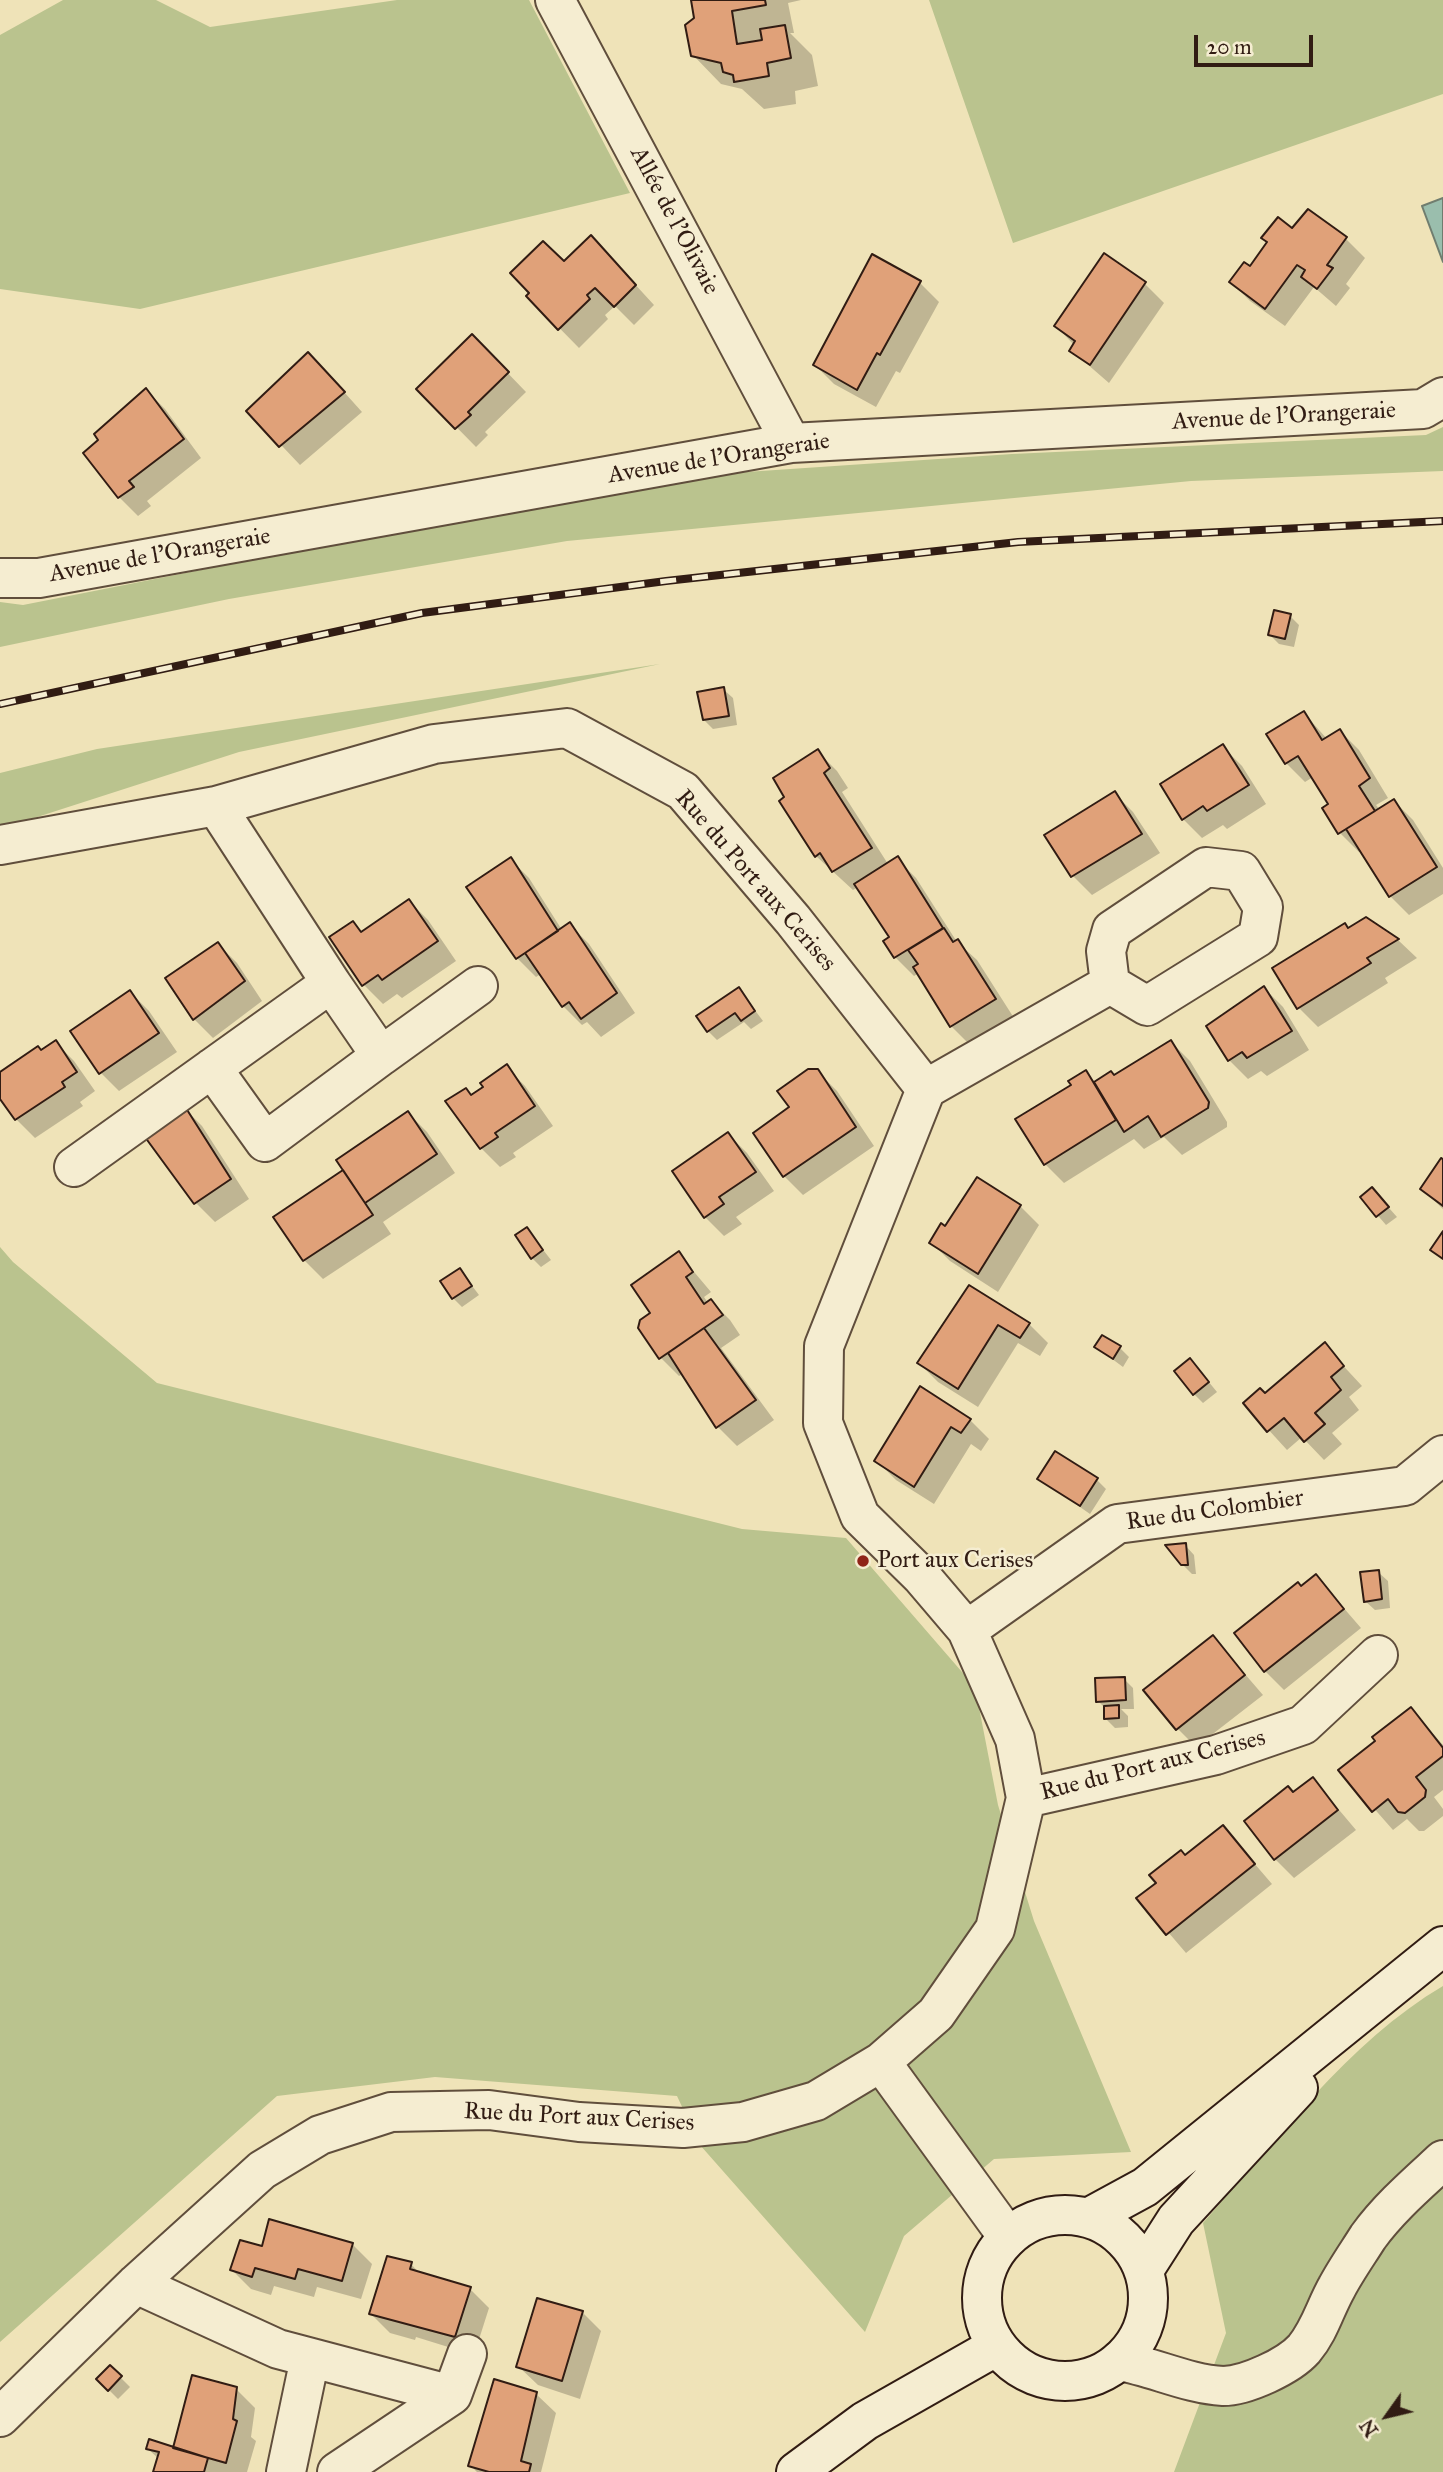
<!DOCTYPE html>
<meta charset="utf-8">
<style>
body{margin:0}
#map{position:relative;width:1443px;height:2472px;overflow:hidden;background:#efe3b8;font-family:"IM FELL Great Primer",serif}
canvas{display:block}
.north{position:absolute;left:1352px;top:2381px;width:70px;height:70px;-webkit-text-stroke:5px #f5edd1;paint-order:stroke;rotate:236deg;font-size:19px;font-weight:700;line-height:28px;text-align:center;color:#311c13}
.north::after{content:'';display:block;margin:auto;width:24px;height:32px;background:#311c13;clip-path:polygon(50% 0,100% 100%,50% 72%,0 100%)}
.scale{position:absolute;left:1194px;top:35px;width:119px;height:32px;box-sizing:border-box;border:4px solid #311c13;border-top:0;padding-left:9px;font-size:21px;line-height:24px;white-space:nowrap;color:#311c13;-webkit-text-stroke:5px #f5edd1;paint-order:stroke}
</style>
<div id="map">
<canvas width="1443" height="2472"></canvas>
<div class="north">N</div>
<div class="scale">20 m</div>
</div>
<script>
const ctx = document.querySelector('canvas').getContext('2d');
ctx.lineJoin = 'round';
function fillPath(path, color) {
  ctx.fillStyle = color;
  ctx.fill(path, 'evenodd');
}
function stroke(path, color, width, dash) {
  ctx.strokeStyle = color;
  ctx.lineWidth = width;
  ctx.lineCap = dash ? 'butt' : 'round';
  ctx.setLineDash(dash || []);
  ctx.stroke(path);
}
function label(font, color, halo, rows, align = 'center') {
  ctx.font = font + ' "IM FELL Great Primer",serif';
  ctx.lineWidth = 5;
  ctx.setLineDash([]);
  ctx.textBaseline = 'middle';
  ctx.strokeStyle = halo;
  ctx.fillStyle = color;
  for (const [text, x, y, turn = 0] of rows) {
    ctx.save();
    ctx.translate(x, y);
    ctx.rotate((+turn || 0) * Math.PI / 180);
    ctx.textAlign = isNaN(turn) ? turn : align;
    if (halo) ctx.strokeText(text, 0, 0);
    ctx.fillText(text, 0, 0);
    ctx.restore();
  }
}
const green = new Path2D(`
 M63,0H156L210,27L397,0H529L630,193L140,309L0,289V35Z
 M929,0H1443V94L1013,243Z
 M1443,427V471L1191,481L567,541L229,599L0,647V602L23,605L363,538L746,472L1012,454L1426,435Z
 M660,664L239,752L0,829V773L97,749Z
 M0,1247L13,1262L157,1383L742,1529L846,1538L975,1687L998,1805L1034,1921L1131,2152L994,2159L904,2236L865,2332L700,2145L677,2096L435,2077L277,2096L0,2342Z
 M1443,1986V2472H1174L1226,2333L1203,2223C1275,2142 1349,2041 1443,1986Z`);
const water = new Path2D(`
 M1443,198V262L1422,206Z`);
const shadow = new Path2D(`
 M693,0H801L788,3L794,33H790L812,55L818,86L795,91L796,104L764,109L742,89L721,84L693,55L696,18Z
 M1308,211L1346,239L1365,258L1346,284L1350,288L1336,306L1314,287L1285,326L1250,301L1231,282L1251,268L1269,243L1293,231Z
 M1105,255L1145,284L1164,303L1109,383L1071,350L1074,345L1056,326Z
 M610,257L654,305L634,325L615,306L605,315L608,319L579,348L528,296L564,264Z
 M920,283L939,302L900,373L896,371L876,407L834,384L815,365Z
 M472,336L526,392L485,432L488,435L476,447L419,389Z
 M327,373L362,412L300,465L249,411Z
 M146,390L165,409L201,458L147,501L151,506L138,516L119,497Z
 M1290,616L1299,625L1294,647L1279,644L1270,635Z
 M723,689L733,698L737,725L713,729L704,720Z
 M1304,713L1327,739L1340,731L1359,750L1388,798L1376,805L1380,810L1394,801L1413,820L1443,868V894L1409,915L1390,896L1361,850L1359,852L1340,833L1330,805L1313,777L1305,782L1286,763Z
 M1223,747L1242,766L1266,804L1227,829L1223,825L1202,838L1183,819Z
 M818,752L837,771L848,788L842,792L888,864L897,859L916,878L957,942L977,960L1014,1018L970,1045L951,1026L919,973L914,976L895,957L891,938L858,887L853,890L816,856Z
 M1114,793L1133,812L1160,853L1092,895L1073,876L1047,835Z
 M510,859L529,878L562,930L570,925L589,944L635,1013L601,1037L587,1022L582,1025L563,1006L541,974L536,977L517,958L468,888Z
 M409,901L428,920L456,961L402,998L397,994L383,1004L364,985L332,938L353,923L363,933Z
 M1366,919L1398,940L1417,958L1385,978L1388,983L1318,1027L1299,1008L1349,930Z
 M218,944L237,963L262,1001L213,1038L194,1019Z
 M1264,988L1283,1007L1309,1050L1267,1076L1261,1071L1248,1079L1229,1060Z
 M739,989L763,1021L751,1029L744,1022L717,1040L708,1031Z
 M130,992L149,1011L177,1052L119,1091L100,1072Z
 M55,1042L74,1061L95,1091L80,1102L83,1106L35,1138L16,1119L0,1096V1074Z
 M1171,1042L1190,1061L1227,1122V1127L1182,1155L1164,1137L1144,1149L1134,1139L1064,1183L1045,1164L1073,1085L1086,1072L1096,1083L1115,1077Z
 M506,1067L525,1086L553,1126L513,1153L516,1157L500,1167L481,1148L472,1096Z
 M817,1071L837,1091L874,1146L803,1195L784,1176L791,1108Z
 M183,1107L202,1126L249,1199L215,1222L196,1203L145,1133Z
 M408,1113L427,1132L455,1173L383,1222L391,1234L323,1279L304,1260L345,1170Z
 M728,1134L747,1153L774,1191L736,1217L742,1224L724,1236L705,1217Z
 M1443,1161V1209L1422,1189Z
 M977,1179L1020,1206L1039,1225L998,1292L950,1261L931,1242L946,1229Z
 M1362,1197L1381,1199L1397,1217L1386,1225Z
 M527,1229L551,1260L541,1267L532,1258Z
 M679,1254L711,1292L704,1297L708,1303L711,1301L730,1320L740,1335L721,1348L774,1420L737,1446L718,1427L683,1374L679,1376L660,1357L652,1314Z
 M460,1270L479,1295L462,1307L453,1298Z
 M958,1301L1029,1324L1048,1343L1040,1356L1018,1343L978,1407L938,1382L919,1363Z
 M1324,1345L1362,1386L1349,1397L1359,1410L1332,1433L1342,1444L1324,1460L1302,1437L1287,1450L1245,1404L1265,1395Z
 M1096,1347L1120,1348L1129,1357L1123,1367Z
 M1199,1370L1217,1392L1203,1403L1194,1394Z
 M920,1389L970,1420L989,1439L981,1451L971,1444L934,1504L896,1480L877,1461Z
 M1040,1479L1097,1480L1106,1489L1090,1514Z
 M1185,1545L1194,1555L1196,1574H1192L1182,1564Z
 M1378,1572L1388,1581L1390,1608L1375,1610L1365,1601Z
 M1316,1576L1361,1628L1284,1690L1265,1671L1301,1587Z
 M1213,1637L1263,1695L1196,1747L1177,1728Z
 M1124,1679L1133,1688L1134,1709H1121L1128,1716V1727L1115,1728L1106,1719V1709L1098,1701Z
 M1411,1709L1443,1745V1790L1434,1797L1443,1809V1816L1424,1831H1419L1407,1819L1393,1830L1341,1771Z
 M1313,1779L1356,1830L1294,1878L1275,1859Z
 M1223,1827L1272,1884L1186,1953L1139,1898Z
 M353,2245L372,2264L361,2299L317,2287L314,2297L274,2286L271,2295L251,2289L232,2270L263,2248Z
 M411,2264L421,2275L470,2289L489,2308L474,2355L416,2337L415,2340L390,2333L371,2314Z
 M582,2312L601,2331L580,2399L538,2385L518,2366Z
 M110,2367L130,2387L118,2399L98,2379Z
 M236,2389L255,2408L251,2437L256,2441L247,2472H155L159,2459L148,2449L174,2450Z
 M536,2394L556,2413L541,2472H477L470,2465L488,2398Z`);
const building = new Path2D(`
 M691,0H765L766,5L732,11L737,44L762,40L760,29L785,25L791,58L767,63L769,76L734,82L733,75L723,72L721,63L691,56L685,25L694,18Z
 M1308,209L1347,237L1327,265L1333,268L1317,289L1301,277L1305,270L1297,265L1265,309L1229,282L1244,262L1250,266L1267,242L1261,238L1278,217L1292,228Z
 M591,235L636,285L614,307L595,288L587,295L590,299L558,330L526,296L529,293L510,273L543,241L564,261Z
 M1104,253L1146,282L1090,365L1069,351L1075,341L1054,326Z
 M872,254L921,281L880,355L877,353L857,390L813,365Z
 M472,334L509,372L468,412L471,415L455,429L416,389Z
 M308,352L345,392L279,447L246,411Z
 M146,388L184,439L129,481L134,487L118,498L83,453L98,440L94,434Z
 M1274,610L1291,614L1285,639L1268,635Z
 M724,687L729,716L703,720L697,692Z
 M1304,711L1322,740L1340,729L1370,778L1359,786L1375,811L1338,834L1322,808L1328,804L1298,756L1285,764L1266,734Z
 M1223,744L1249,785L1207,811L1203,806L1182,820L1160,784Z
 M818,749L830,768L824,773L872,848L832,872L820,853L815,857L779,801L784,797L773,778Z
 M1115,791L1142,834L1071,877L1044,835Z
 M1394,799L1437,867L1389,897L1346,829Z
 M898,856L943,928L894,958L883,941L889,937L854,884Z
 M511,857L558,931L516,959L466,887Z
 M409,899L438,941L382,980L378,975L362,986L329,937L353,921L361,932Z
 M1366,917L1399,939L1367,958L1371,963L1297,1009L1272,968L1345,923L1348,928Z
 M570,922L617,993L581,1019L569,1002L562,1007L525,953Z
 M944,928L953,942L958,939L996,999L950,1027L913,967L918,964L908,950Z
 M218,942L245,981L193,1020L165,978Z
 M1264,986L1292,1031L1247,1058L1242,1052L1228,1061L1206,1026Z
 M739,987L755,1011L741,1021L735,1013L707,1032L696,1016Z
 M130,990L159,1033L99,1074L70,1031Z
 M56,1040L77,1072L62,1082L65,1087L15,1120L0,1099V1072L38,1046L41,1050Z
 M1171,1040L1209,1102L1208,1108L1161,1137L1148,1116L1124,1132L1094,1082L1111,1071L1114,1075Z
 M507,1064L535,1106L495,1133L498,1137L480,1149L445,1101L466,1088L471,1095L483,1087L480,1083Z
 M808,1069H818L856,1127L783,1177L753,1133L789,1107L777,1091Z
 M1086,1070L1116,1120L1044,1165L1015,1119L1071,1085L1068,1081Z
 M184,1105L231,1179L194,1204L142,1133Z
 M408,1111L437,1154L365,1203L336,1160Z
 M728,1132L756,1172L719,1197L724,1204L704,1218L672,1171Z
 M1441,1158L1443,1159V1206L1420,1189Z
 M343,1170L373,1215L303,1261L273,1217Z
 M977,1177L1021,1205L978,1274L929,1243L941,1223L945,1226Z
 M1372,1187L1389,1207L1376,1217L1360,1197Z
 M527,1227L543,1250L531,1259L515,1235Z
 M1443,1231V1259L1430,1250Z
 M679,1251L693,1272L686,1277L704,1304L711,1299L723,1315L659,1359L638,1328L640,1320L650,1313L631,1285Z
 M460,1268L472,1286L452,1299L440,1281Z
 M969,1285L1030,1323L1020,1338L998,1325L958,1389L917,1363Z
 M704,1328L756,1400L716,1428L668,1353Z
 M1102,1335L1121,1346L1113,1359L1094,1347Z
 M1325,1342L1344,1366L1331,1377L1341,1390L1315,1413L1325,1424L1304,1442L1284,1418L1267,1432L1243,1403L1260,1388L1265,1393Z
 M1190,1358L1209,1382L1193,1395L1174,1371Z
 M920,1386L971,1419L961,1433L951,1427L914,1487L874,1461Z
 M1055,1451L1098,1478L1080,1506L1037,1479Z
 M1186,1543L1188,1565H1181L1165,1545Z
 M1379,1570L1382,1599L1364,1602L1360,1572Z
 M1316,1574L1344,1609L1264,1672L1234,1633L1298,1582L1301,1586Z
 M1213,1635L1245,1675L1176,1730L1143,1690Z
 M1125,1677L1126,1700L1096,1702L1095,1678Z
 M1119,1705V1718L1104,1719V1706Z
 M1411,1707L1443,1748V1756L1416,1777L1426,1790L1425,1797L1405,1813L1398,1812L1388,1799L1372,1812L1338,1770L1375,1741L1372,1737Z
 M1313,1777L1338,1810L1274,1860L1244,1821L1288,1786L1293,1792Z
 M1223,1825L1255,1864L1166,1935L1136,1898L1156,1883L1149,1875L1181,1850L1185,1855Z
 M269,2219L353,2243L342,2281L298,2269L295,2279L255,2268L252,2277L230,2270L240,2240L262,2246Z
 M387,2256L412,2262L410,2269L471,2287L455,2337L369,2314Z
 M537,2298L583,2311L562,2381L516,2367Z
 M110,2365L122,2376L108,2391L96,2379Z
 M192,2375L237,2387L233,2419L237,2421L226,2463L173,2448Z
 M494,2379L537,2392L521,2461L531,2464L529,2472H489L468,2466Z
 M149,2439L208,2458L204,2472H153L159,2452L146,2449Z`);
const minor = new Path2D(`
 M555,0L791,443
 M0,578H39L791,443L1423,409L1443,397
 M0,845L216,806L434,744L567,728L683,791L793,920L926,1089L824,1346L823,1423L860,1516L921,1576L967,1630L1015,1739L1026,1798L995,1929L936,2014L881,2062L816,2101L743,2122L683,2128L579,2122L489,2110L391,2112L320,2135L262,2170L136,2284L0,2417
 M381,1056L478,986
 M212,1068L265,1142L381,1056L331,983
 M926,1089L1110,984L1147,1006L1258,937L1263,907L1241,871L1206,867L1112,930L1106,951L1110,984
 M74,1167L331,983L216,806
 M967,1630L1117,1524L1405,1486L1443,1455
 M1026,1798L1216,1755L1303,1725L1378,1655
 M881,2062L1008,2237
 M136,2284L278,2349L452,2395L337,2472
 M452,2395L467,2354
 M286,2472L310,2358`);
const tertiary = new Path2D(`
 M1119,2361C1154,2367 1187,2384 1223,2386C1246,2386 1289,2366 1304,2349C1320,2330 1325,2308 1337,2287C1346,2270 1358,2253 1368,2237C1389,2208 1417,2184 1443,2160`);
const secondary = new Path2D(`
 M982 2298a83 83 0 1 1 166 0a83 83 0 1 1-166 0Z
 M1088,2218L1145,2187L1443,1946
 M1144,2270L1176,2220L1298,2088
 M796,2472L865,2421L997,2346`);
const rail = new Path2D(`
 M0,704L422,613L666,581L1018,542L1443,521`);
const markers = [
 [863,1561,7,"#8f2418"]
];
const streetNames = [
 ["Allée de l'Olivaie",674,221,62],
 ["Avenue de l'Orangeraie",1284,417,-3],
 ["Avenue de l'Orangeraie",719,459,-9],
 ["Avenue de l'Orangeraie",160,556,-10],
 ["Rue du Port aux Cerises",755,881,49],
 ["Rue du Colombier",1215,1511,-8],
 ["Rue du Port aux Cerises",1153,1766,-14],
 ["Rue du Port aux Cerises",579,2118,3]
];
const poiNames = [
 ["Port aux Cerises",877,1561]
];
fillPath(green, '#bac38e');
fillPath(water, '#9abead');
stroke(water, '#707d6f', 2);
fillPath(shadow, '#0003');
fillPath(building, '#e0a179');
stroke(building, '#311c13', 2);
stroke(minor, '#604e3c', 42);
stroke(tertiary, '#604e3c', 42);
stroke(secondary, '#311c13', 42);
stroke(minor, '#f5edd1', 38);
stroke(tertiary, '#f5edd1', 38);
stroke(secondary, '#f5edd1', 38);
stroke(rail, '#311c13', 8);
stroke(rail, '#f5edd1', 5, [16]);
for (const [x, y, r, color] of markers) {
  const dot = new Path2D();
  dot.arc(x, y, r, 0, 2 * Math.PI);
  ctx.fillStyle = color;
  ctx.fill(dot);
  stroke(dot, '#f5edd1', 2.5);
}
label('24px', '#311c13', '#f5edd1', streetNames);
label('24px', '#311c13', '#f5edd1', poiNames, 'left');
</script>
